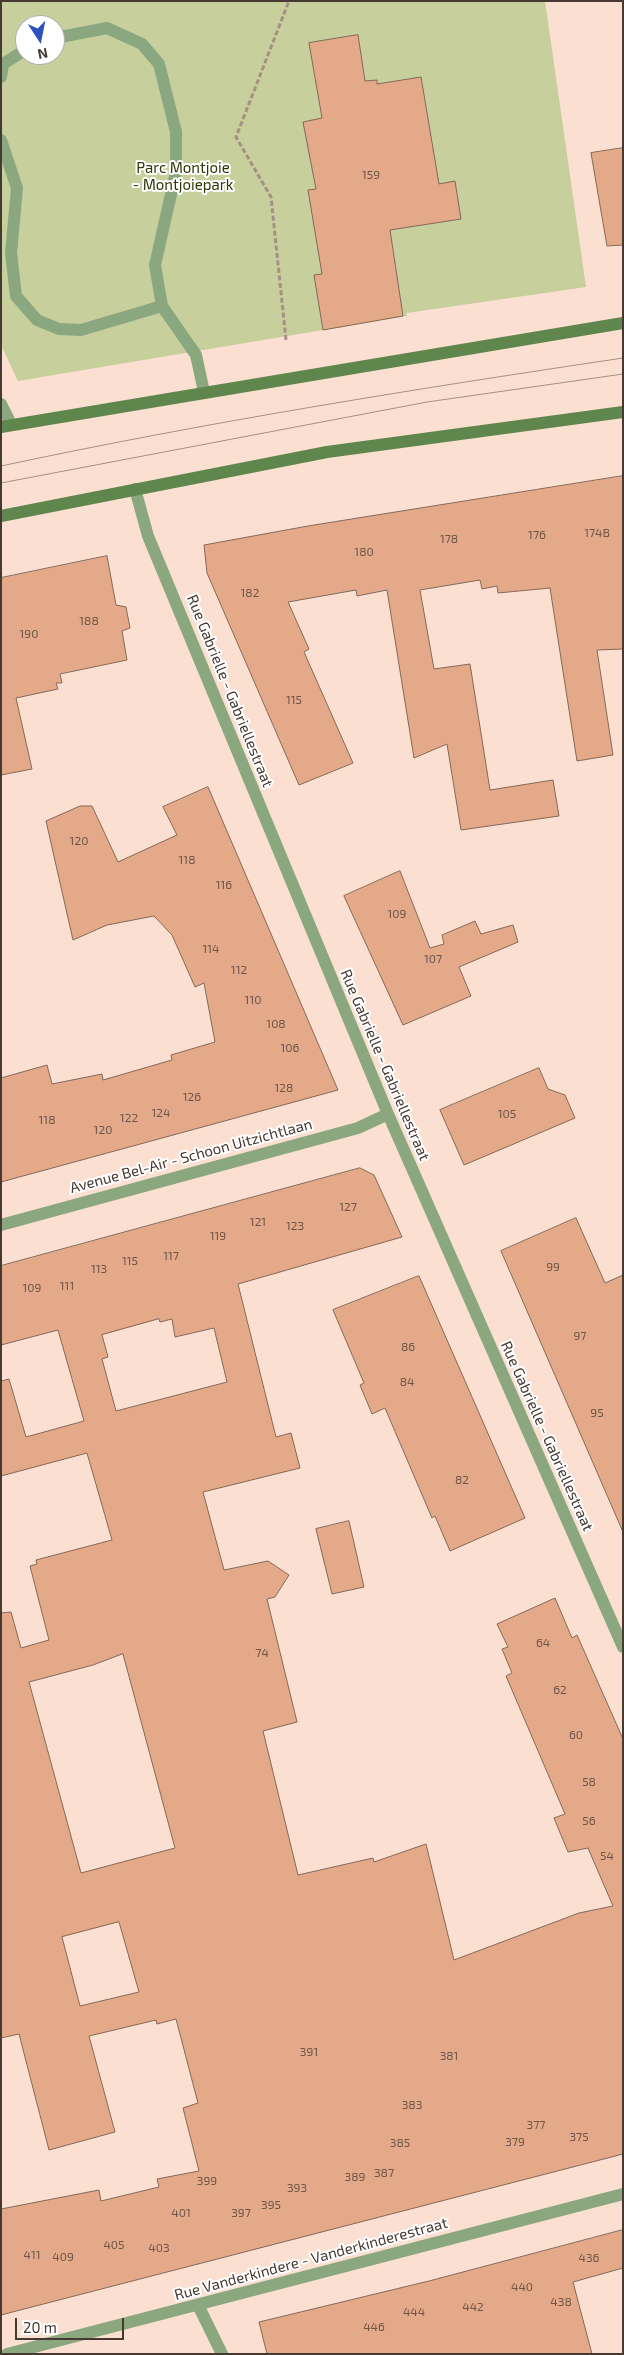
<!DOCTYPE html>
<style>
body{margin:0}
#map{position:relative;width:624px;height:2355px;overflow:hidden;background:#fbe0d2;font-family:"Exo 2",sans-serif}
canvas{display:block}
.frame{position:absolute;inset:0;border:2px solid #463932;pointer-events:none}
.north{position:absolute;left:15px;top:15px;width:50px;height:50px;box-sizing:border-box;background:#fff;border:1px solid #b5b0ad;border-radius:50%;rotate:169deg;font-size:14px;font-weight:700;line-height:20px;text-align:center;color:#463932}
.north::after{content:'';display:block;margin:auto;width:18px;height:22px;background:#2e50c0;clip-path:polygon(50% 0,100% 100%,50% 72%,0 100%)}
.scale{position:absolute;left:15px;top:2318px;width:109px;height:22px;box-sizing:border-box;border:2px solid #463932;border-top:0;padding-left:6px;font-size:15px;line-height:18px;white-space:nowrap;color:#463932;-webkit-text-stroke:4px #fff;paint-order:stroke}
</style>
<div id="map">
<canvas width="624" height="2355"></canvas>
<div class="frame"></div>
<div class="north">N</div>
<div class="scale">20 m</div>
</div>
<script>
const ctx = document.querySelector('canvas').getContext('2d');
ctx.lineJoin = 'round';
function fillPath(path, color) {
  ctx.fillStyle = color;
  ctx.fill(path, 'evenodd');
}
function stroke(path, color, width, dash) {
  ctx.strokeStyle = color;
  ctx.lineWidth = width;
  ctx.lineCap = dash ? 'butt' : 'round';
  ctx.setLineDash(dash || []);
  ctx.stroke(path);
}
function label(font, color, halo, rows, align = 'center') {
  ctx.font = font + ' "Exo 2",sans-serif';
  ctx.lineWidth = 4;
  ctx.setLineDash([]);
  ctx.textBaseline = 'middle';
  ctx.strokeStyle = halo;
  ctx.fillStyle = color;
  for (const [text, x, y, turn = 0] of rows) {
    ctx.save();
    ctx.translate(x, y);
    ctx.rotate((+turn || 0) * Math.PI / 180);
    ctx.textAlign = isNaN(turn) ? turn : align;
    if (halo) ctx.strokeText(text, 0, 0);
    ctx.fillText(text, 0, 0);
    ctx.restore();
  }
}
const green = new Path2D(`
 M1,1H545L586,287L407,313V316L18,381L1,345ZM25,25H55V55H25Z`);
const building = new Path2D(`
 M358,35L365,81L377,80V84L421,77L439,184L455,181L461,219L390,230L403,316L323,330L314,275L322,274L308,190L316,189L303,122L322,118L309,43Z
 M623,148V245L607,246L591,153Z
 M623,476V649L597,650L613,755L577,761L550,588L498,593L497,586L482,589L480,580L420,590L434,669L470,664L490,790L553,780L559,816L461,830L447,744L414,758L387,590L357,596L356,590L288,602L309,649L304,652L353,763L299,785L207,573L204,545L308,526Z
 M107,556L116,605L126,607L130,628L122,631L127,660L60,674L62,683H56L58,689L16,698L32,769L1,775V578Z
 M208,787L338,1090L1,1182V1078L47,1065L52,1084L102,1074L103,1080L172,1060L171,1055L215,1042L204,983L195,987L172,935L154,916L107,925L73,940L46,821L80,806H92L118,862L177,835L163,807Z
 M400,871L430,948L444,944L442,935L475,921L481,934L513,925L518,942L459,967L471,996L403,1025L344,896Z
 M539,1068L548,1089L565,1095L575,1118L464,1165L440,1110Z
 M360,1168L374,1175L402,1237L238,1284L276,1437L291,1433L300,1468L203,1492L224,1570L268,1561L289,1575L275,1597L267,1599L297,1722L263,1731L298,1875L373,1858L374,1862L426,1844L454,1960L579,1913L613,1906L588,1848L568,1852L554,1818L565,1814L506,1676L512,1673L502,1649L508,1647L497,1624L555,1598L572,1638L577,1635L623,1739V2154L1,2315V2209L99,2190L101,2201L159,2187L157,2179L199,2171L183,2108L198,2103L176,2019L157,2024L156,2020L89,2036L115,2132L49,2150L19,2034L1,2038V1613L11,1612L21,1648L49,1640L30,1566L37,1564L36,1560L112,1540L87,1453L1,1476V1381L9,1379L26,1437L84,1421L58,1330L1,1345V1266ZM159,1319L160,1322L172,1319L175,1337L214,1328L227,1382L116,1411L102,1359L108,1357L102,1335ZM123,1654L175,1848L81,1873L29,1682L93,1665ZM119,1922L139,1992L80,2006L62,1937Z
 M576,1218L605,1283L623,1275V1532L501,1251Z
 M419,1276L525,1518L450,1551L435,1516L432,1518L385,1408L372,1414L360,1385L364,1383L333,1310Z
 M349,1521L364,1587L332,1594L316,1529Z
 M623,2230V2268L573,2282L592,2354H267L259,2322L429,2281Z`);
const path = new Path2D(`
 M286,340L271,197L236,137L289,1`);
const service = new Path2D(`
 M55,38L107,28L142,44L159,64L176,132V172L155,265L162,306L196,355L204,392
 M1,77L3,64L25,50
 M1,140L17,188L11,253L16,296L37,320L59,329L81,330L162,306
 M1,404L11,424`);
const minor = new Path2D(`
 M135,489L148,536L388,1114L623,1647
 M1,1225L358,1128L388,1114
 M198,2305L222,2354
 M7,2354L623,2194`);
const secondary = new Path2D(`
 M1,427L623,323
 M1,516L327,452L623,412`);
const tram = new Path2D(`
 M1,466C207,422 415,389 623,358
 M1,483L427,402L623,374`);
const numberNames = [
 ["159",371,175],
 ["174B",597,533],
 ["176",537,535],
 ["178",449,539],
 ["180",364,552],
 ["182",250,593],
 ["188",89,621],
 ["190",29,634],
 ["115",294,700],
 ["120",79,841],
 ["118",187,860],
 ["116",224,885],
 ["109",397,914],
 ["114",211,949],
 ["107",433,959],
 ["112",239,970],
 ["110",253,1000],
 ["108",276,1024],
 ["106",290,1048],
 ["128",284,1088],
 ["126",192,1097],
 ["124",161,1113],
 ["105",507,1114],
 ["122",129,1118],
 ["118",47,1120],
 ["120",103,1130],
 ["127",348,1207],
 ["121",258,1222],
 ["123",295,1226],
 ["119",218,1236],
 ["117",171,1256],
 ["115",130,1261],
 ["99",553,1267],
 ["113",99,1269],
 ["111",67,1286],
 ["109",32,1288],
 ["97",580,1336],
 ["86",408,1347],
 ["84",407,1382],
 ["95",597,1413],
 ["82",462,1480],
 ["64",543,1643],
 ["74",262,1653],
 ["62",560,1690],
 ["60",576,1735],
 ["58",589,1782],
 ["56",589,1821],
 ["54",607,1856],
 ["391",309,2052],
 ["381",449,2056],
 ["383",412,2105],
 ["377",536,2125],
 ["375",579,2137],
 ["379",515,2142],
 ["385",400,2143],
 ["387",384,2173],
 ["389",355,2177],
 ["399",207,2181],
 ["393",297,2188],
 ["395",271,2205],
 ["401",181,2213],
 ["397",241,2213],
 ["405",114,2245],
 ["403",159,2248],
 ["411",32,2255],
 ["409",63,2257],
 ["436",589,2258],
 ["440",522,2287],
 ["438",561,2302],
 ["442",473,2307],
 ["444",414,2312],
 ["446",374,2327]
];
const parkNames = [
 ["Parc Montjoie",183,168],
 ["- Montjoiepark",183,185]
];
const streetNames = [
 ["Rue Gabrielle - Gabriellestraat",230,691,68],
 ["Rue Gabrielle - Gabriellestraat",385,1065,67],
 ["Avenue Bel-Air - Schoon Uitzichtlaan",191,1156,-15],
 ["Rue Gabrielle - Gabriellestraat",547,1436,66],
 ["Rue Vanderkindere - Vanderkinderestraat",311,2259,-15]
];
fillPath(green, '#c7cf9d');
fillPath(building, '#e4a989');
stroke(building, '#856858', 1);
stroke(path, '#a49085', 3, [5, 2.5]);
stroke(service, '#8ba780', 12);
stroke(minor, '#8ba780', 12);
stroke(secondary, '#5f874d', 12);
stroke(tram, '#a49085', 1);
label('12px', '#6e5548', null, numberNames);
label('15px', '#323706', '#fff', parkNames);
label('15px', '#463932', '#fff', streetNames);
</script>
